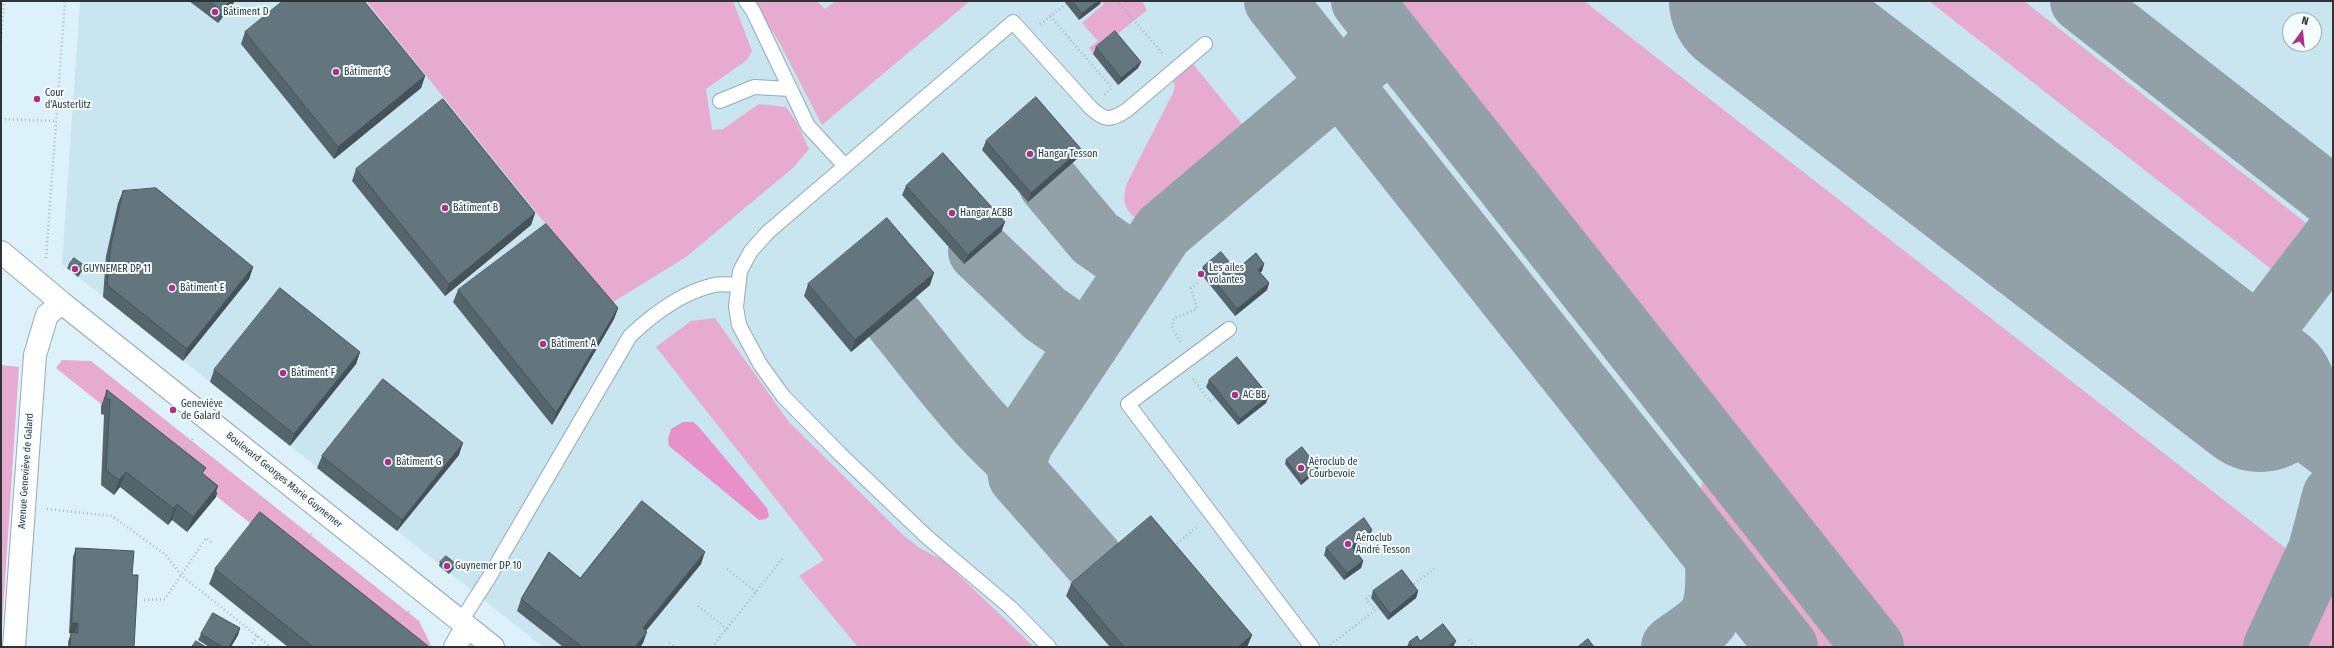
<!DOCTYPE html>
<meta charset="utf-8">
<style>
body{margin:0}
#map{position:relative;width:2334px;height:648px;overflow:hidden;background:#dcf1f9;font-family:"Fira Sans Condensed",sans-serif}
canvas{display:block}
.frame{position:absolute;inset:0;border:2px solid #2c3437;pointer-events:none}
.north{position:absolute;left:2282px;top:12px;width:40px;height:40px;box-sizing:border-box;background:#f3fcff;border:1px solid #a3acaf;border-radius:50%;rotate:15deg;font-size:11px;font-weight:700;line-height:16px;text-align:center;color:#2c3437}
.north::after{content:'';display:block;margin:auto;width:14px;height:18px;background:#aa3186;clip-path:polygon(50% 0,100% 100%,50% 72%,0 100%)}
</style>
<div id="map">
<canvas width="2334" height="648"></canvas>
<div class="frame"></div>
<div class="north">N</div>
</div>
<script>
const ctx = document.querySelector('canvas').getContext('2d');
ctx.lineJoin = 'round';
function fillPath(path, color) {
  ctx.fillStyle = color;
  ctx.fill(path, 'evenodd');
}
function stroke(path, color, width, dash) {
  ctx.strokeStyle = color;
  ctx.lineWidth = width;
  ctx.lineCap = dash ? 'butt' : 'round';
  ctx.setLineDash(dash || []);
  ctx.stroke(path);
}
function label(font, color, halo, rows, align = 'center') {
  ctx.font = font + ' "Fira Sans Condensed",sans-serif';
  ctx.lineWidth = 4;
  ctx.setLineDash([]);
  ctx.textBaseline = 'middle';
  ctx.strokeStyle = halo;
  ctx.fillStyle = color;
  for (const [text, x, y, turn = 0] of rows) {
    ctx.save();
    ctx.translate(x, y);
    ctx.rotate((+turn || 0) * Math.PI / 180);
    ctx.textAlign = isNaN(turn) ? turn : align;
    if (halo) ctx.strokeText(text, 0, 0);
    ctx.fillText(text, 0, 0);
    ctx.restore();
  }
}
const built = new Path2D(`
 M80,1H2333V647H543L62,264ZM2290,20H2314V44H2290Z`);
const green = new Path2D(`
 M366,1H733L752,51L747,60L706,89L712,130L723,129L759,104L786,107L797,123L809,149L794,167L686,257L610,304Z
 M753,1H817L825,9L836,1H970L822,125L778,40Z
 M1101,1H1142L1147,10L1093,54L1089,48L1098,41L1082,23L1104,4Z
 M1400,1H1584L2302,561L2262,647H1888L1390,12Z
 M1929,1H2024L2306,223L2271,269Z
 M1193,64L1251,135L1172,204L1149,229C1130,214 1119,208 1127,183L1173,93L1175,86L1173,80Z
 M715,318L789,422L902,534L918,547L944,561L1034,647H858L799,576L824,560L656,347L691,321Z
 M62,360L91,361L419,621L432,647H405L56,368Z
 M1,365L19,367L1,642Z
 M1705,474L1714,475L1725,486L1851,647H1808L1707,517L1701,488Z
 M2333,548V647H2285Z`);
const water = new Path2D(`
 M683,422H693L698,426L767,508L769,516L766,519L759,520L669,446L668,439L671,429Z`);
const taxiway = new Path2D(`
 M1275,1L1787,647
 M1362,1L1873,647
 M2081,1L2333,198
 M1049,183L1095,238L1138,268
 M979,251L1045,314L1088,344
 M895,320C934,368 970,418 1016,459
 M2230,373L2333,239
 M2260,395L2333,450
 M1093,560L1019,476L1016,459L1023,441L1163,231L1367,59L1371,53
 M1672,647C1683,638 1700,629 1708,618C1719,601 1716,576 1716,557
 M2274,647L2319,550L2333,496`);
const runway = new Path2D(`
 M1746,1L2260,395`);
const path = new Path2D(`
 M1117,1L1164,55
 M1050,16L1112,88L1104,95
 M1040,24L1066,4
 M1,41L4,1
 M1,119L56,121
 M46,258L65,1
 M1180,342L1172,327L1174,318L1197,309L1191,288L1199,281
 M1193,379L1210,401L1216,398
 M182,452L194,437
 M47,509L112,516L166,555L181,575L271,647
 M1174,546L1198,526
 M301,547L313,532
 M727,569L756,592
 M1411,586L1434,569
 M1373,593L1366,599L1375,610
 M144,600L165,599L206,538L211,542
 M698,606L727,629
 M398,624L410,610
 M1469,640L1475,647
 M669,643L675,647
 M1330,645L1378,608
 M250,647L257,636
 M712,647L783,558`);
const lane = new Path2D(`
 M746,1L753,11L808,126L845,166
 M720,101L754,87L790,89
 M1229,329L1128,404L1312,647
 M461,621L488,579L630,336C652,315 683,292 714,285C721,283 731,285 738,285
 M1049,647L1011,608L927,537L840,454L783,396L760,364L739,325L736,307L740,271L751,251L768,232L1013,22L1090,107C1104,121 1111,121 1127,110L1205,44`);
const street = new Path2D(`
 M1,252L62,303L493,647
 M14,647L35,355L47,315L62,303
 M455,647L467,626`);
const wall = new Path2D(`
 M189,1H235L218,23Z
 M1064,1H1101L1100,4L1079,20Z
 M245,32L425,76L421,88L334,159L241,44Z
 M1096,47L1141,62L1138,68L1118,85L1093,54Z
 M986,141L1081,149L1078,158L1028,202L982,150Z
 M356,169L535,213L531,225L445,296L352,181Z
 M906,186L1005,222L1001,232L964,264L902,195Z
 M123,191L253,267L249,279L183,361L103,297L106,256L118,203Z
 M1264,264L1262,271L1260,273L1269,283L1267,290L1235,316L1201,274L1203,267L1236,270Z
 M69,265L83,269L78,277L67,268Z
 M808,284L930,285L851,352L804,296Z
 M458,290L618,308L614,319L552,425L453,302Z
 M360,352L356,364L290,446L210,382L214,370Z
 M1209,380L1266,403L1238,425L1206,387Z
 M107,390L203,474L218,486L216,492V497L187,532L172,520L168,525L120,487L114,495L101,485L104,415L101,414V406Z
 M459,455L397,531L317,468L322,456Z
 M1286,460L1317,471L1301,485L1285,464Z
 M1372,530L1369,536L1354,549L1363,561L1361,568L1344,580L1324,555L1326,548Z
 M76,548L132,575L134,647H68V642L71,633H69L73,557Z
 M440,562L455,567L449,574L439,566Z
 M701,564L646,631L643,643L640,647H563L517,611L521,599L580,578Z
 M215,569L428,647H288L209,584Z
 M1071,584L1252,635L1247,647H1110L1066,596Z
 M1373,591H1418L1416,598L1388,620L1371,598Z
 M240,628L238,635L231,647H209L198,640L201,634Z
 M1420,641L1453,647H1407L1409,642Z`);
const shadedWall = new Path2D(`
 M230,1H235L218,23L222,11Z
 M1098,1H1101L1100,4L1079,20L1082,13Z
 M1141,62L1138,68L1118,85L1121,78Z
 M425,76L421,88L334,159L338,147Z
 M1081,149L1078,158L1028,202L1031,193Z
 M535,213L531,225L445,296L449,284Z
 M1005,222L1001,232L964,264L968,255Z
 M1264,264L1262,271L1256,276L1258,270Z
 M85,266L83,269L78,277L79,273Z
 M253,267L249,279L183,361L187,349Z
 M934,273L930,285L851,352L855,340Z
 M1269,283L1267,290L1235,316L1237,309Z
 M618,308L614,319L552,425L556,413Z
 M360,352L356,364L290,446L294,434Z
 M1269,396L1266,403L1238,425L1240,419Z
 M463,443L459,455L397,531L402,520Z
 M1318,468L1317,471L1301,485L1302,481Z
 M126,472L120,487L114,495L119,480Z
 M218,486L213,498L217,493L216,497L187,532L193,517Z
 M177,504L172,520L168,525L174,509Z
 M1372,530L1369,536L1350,553L1352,546Z
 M705,552L701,564L638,640L643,628Z
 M1363,561L1361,568L1344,580L1347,573Z
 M456,564L455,567L449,574L451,571Z
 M1418,591L1416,598L1388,620L1390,614Z
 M72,623H78L75,633H69Z
 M240,628L238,635L231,647H229Z
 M647,632L643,643L640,647H635Z
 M1252,635L1247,647H1238Z
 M1456,641L1453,647H1447Z`);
const building = new Path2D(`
 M209,1H230L222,11Z
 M283,1H364L425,76L338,147L245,32Z
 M1072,1H1098L1082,13Z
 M1115,31L1141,62L1121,78L1096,47Z
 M1036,97L1081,149L1031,193L986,141Z
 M443,99L535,213L449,284L356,169Z
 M943,153L1005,222L968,255L906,186Z
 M156,188L253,267L187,349L107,285L111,244L123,191Z
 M887,218L934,273L855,340L808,284Z
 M546,224L618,308L556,413L458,290Z
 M1221,252L1236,270L1256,253L1264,264L1258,270L1269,283L1237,309L1203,267Z
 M74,258L85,266L79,273L69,265Z
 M280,288L360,352L294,434L214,370Z
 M1237,357L1269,396L1240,419L1209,380Z
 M383,379L463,443L402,520L322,456Z
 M107,390L206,468L202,473L218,486L193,517L177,504L174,509L126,472L119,480L106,470L110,399H106Z
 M1302,447L1318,468L1302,481L1286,460Z
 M216,492L217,493L213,498Z
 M642,501L705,552L643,628L647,632L635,647H582L521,599L549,552L580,578Z
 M260,512L428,646L427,647H313L215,569Z
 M1151,516L1252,635L1238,647H1124L1071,584Z
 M1364,518L1372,530L1352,546L1363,561L1347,573L1326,548Z
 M76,548L134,551L132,575H138L134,647H70L71,632L78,633V623H72Z
 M446,556L456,564L451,571L440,562Z
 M1402,570L1418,591L1390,614L1373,591Z
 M213,613L240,628L229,647H223L201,634Z
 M1443,624L1456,641L1447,647H1413L1409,642L1417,636L1420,641Z
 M1588,639L1594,647H1578Z
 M196,641L206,647H192Z`);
const markers = [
 [215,12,4,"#aa3186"],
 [336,72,4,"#aa3186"],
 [37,99,4,"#aa3186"],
 [1030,154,4,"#aa3186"],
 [445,208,4,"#aa3186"],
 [952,213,4,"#aa3186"],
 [75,269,4,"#aa3186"],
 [1201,274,4,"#aa3186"],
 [172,288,4,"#aa3186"],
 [543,344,4,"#aa3186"],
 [283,373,4,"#aa3186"],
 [1235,395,4,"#aa3186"],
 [173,410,4,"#aa3186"],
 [388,462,4,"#aa3186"],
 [1301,468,4,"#aa3186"],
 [1348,544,4,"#aa3186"],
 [447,566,4,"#aa3186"]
];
const poiNames = [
 ["Bâtiment D",223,12],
 ["Bâtiment C",344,72],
 ["Cour",45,93],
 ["d'Austerlitz",45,105],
 ["Hangar Tesson",1038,154],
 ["Bâtiment B",453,208],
 ["Hangar ACBB",960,213],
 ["Les ailes",1209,268],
 ["volantes",1209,280],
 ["GUYNEMER DP 11",83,269],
 ["Bâtiment E",180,288],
 ["Bâtiment A",551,344],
 ["Bâtiment F",291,373],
 ["AC BB",1243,395],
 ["Geneviève",181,404],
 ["de Galard",181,416],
 ["Bâtiment G",396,462],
 ["Aéroclub de",1309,462],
 ["Courbevoie",1309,474],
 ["Aéroclub",1356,538],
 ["André Tesson",1356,550],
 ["Guynemer DP 10",455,566]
];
const streetNames = [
 ["Avenue Geneviève de Galard",26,471,-86],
 ["Boulevard Georges Marie Guynemer",284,480,39]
];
fillPath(built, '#c8e5f0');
fillPath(green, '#e7abd0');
fillPath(water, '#e791c8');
stroke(taxiway, '#92a1a7', 62);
stroke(runway, '#92a1a7', 154);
stroke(lane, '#96aab2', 16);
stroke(street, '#96aab2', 24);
stroke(path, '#a7b8bf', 2.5, [1, 3]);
stroke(lane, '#fff', 14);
stroke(street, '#fff', 22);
fillPath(wall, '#55656c');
fillPath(shadedWall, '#455358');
fillPath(building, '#63767d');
stroke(building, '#455358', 1);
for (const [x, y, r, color] of markers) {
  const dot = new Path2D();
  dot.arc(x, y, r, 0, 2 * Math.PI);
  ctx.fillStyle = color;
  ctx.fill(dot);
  stroke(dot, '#f3fcff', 1.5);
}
label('10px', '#2c3437', '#f3fcff', poiNames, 'left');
label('10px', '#2c3437', '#f3fcff', streetNames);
</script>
